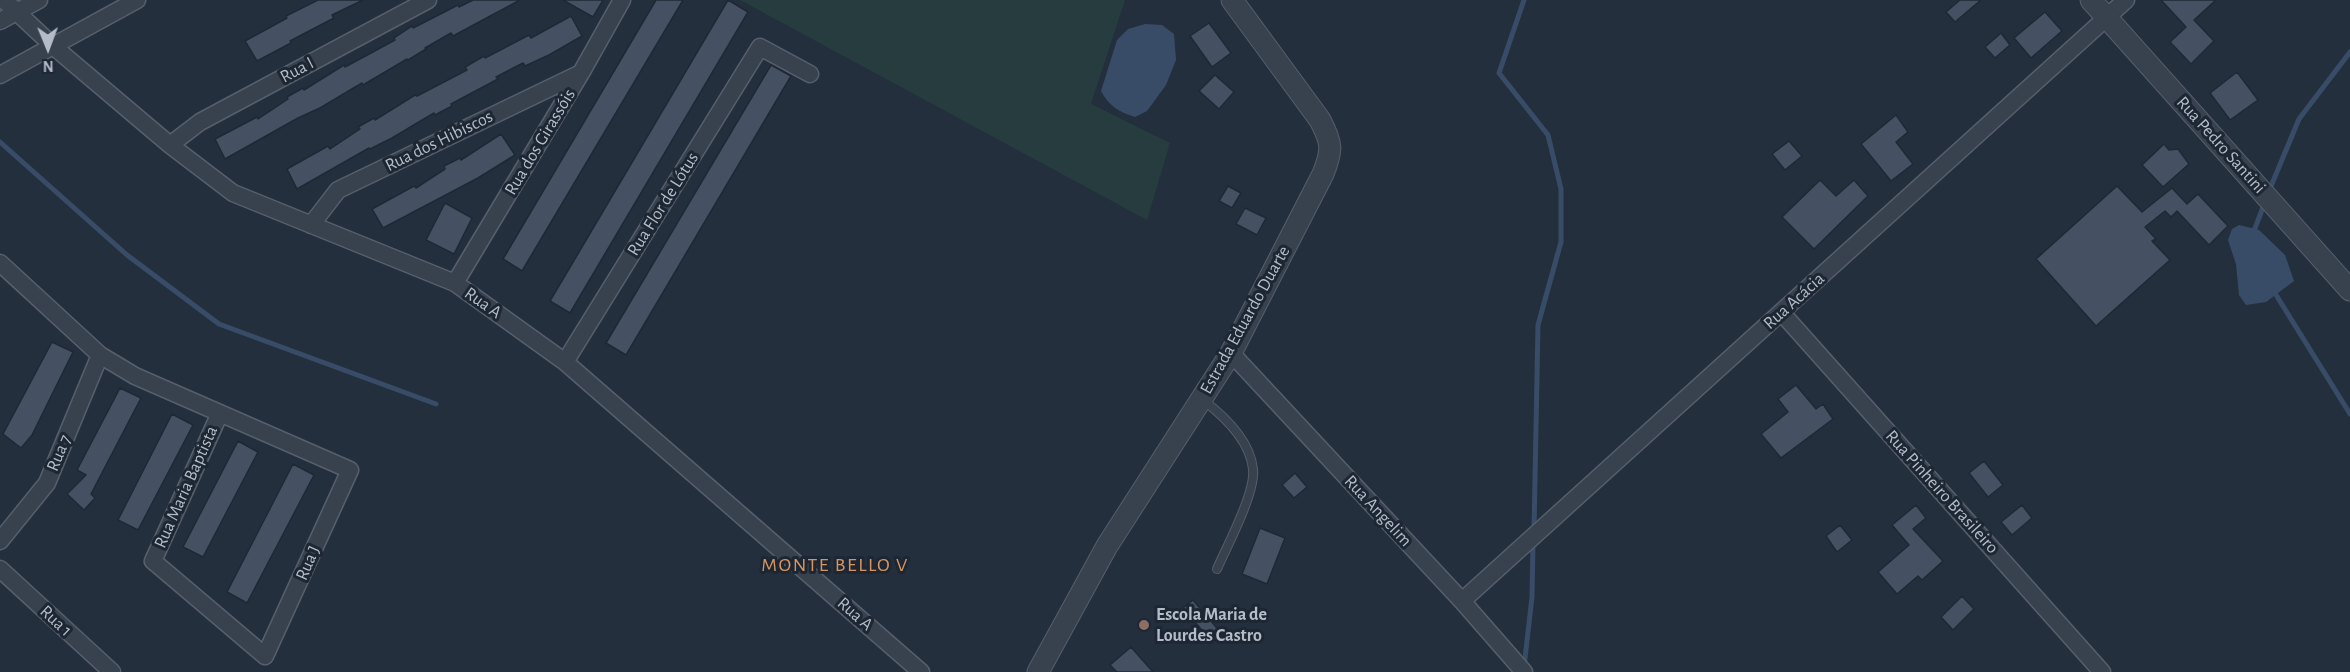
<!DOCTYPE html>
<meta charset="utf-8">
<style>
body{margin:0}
#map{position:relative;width:2350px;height:672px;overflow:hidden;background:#242f3e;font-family:"Alegreya Sans",sans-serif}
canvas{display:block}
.north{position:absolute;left:18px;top:18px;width:60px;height:60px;-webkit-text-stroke:4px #1d2633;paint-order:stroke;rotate:179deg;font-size:16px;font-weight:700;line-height:24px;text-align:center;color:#b4bcc9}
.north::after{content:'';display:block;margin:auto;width:21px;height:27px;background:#b4bcc9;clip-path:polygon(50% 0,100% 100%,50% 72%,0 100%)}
</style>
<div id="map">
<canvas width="2350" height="672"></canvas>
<div class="north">N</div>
</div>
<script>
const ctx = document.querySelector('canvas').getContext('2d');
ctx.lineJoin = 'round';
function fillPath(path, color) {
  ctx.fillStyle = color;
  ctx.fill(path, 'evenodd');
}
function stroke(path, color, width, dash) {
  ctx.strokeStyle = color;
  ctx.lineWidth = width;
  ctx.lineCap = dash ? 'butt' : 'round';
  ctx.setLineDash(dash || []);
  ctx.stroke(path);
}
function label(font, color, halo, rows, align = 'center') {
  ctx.font = font + ' "Alegreya Sans",sans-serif';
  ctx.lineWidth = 6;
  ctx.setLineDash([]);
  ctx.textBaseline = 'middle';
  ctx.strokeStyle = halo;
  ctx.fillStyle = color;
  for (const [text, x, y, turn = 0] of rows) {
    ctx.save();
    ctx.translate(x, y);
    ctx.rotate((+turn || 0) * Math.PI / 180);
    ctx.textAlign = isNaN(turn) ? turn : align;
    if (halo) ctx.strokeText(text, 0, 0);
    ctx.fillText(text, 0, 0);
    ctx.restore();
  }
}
const green = new Path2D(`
 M740,0H1125L1091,104L1170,143L1147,220Z`);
const water = new Path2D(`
 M1145,24L1162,25L1174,34L1176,60L1166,85L1147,111L1135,117C1119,112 1109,106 1101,91L1117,40L1128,29Z
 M2239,225L2259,230L2285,255L2294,281L2266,302L2246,305L2239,295L2236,264L2228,240L2232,229Z`);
const stream = new Path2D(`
 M1524,0L1499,73L1548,135L1561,189V242L1538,325L1534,530
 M0,142L127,255L219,324L436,404
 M2269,191L2299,119L2350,52
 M2252,236L2265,202
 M2273,290L2350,414
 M1524,667L1532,597L1533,542`);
const building = new Path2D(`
 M318,0H363L332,15L334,18L290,41L291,43L257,61L245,41L287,18L286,16Z
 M473,0H520L453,36L451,33L425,48L426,49L408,60L407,59L363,85L362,83L320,108L298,118L225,159L215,139L257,117L258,119L288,99L287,97L303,88L304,90L344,65L345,67L395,40L394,38L412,26L413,28L458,5L459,7Z
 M563,0H603L593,17Z
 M656,0H683L522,271L503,259Z
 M728,0L748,12L570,313L550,301Z
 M1960,0H1981L1955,22L1946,12Z
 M2161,0H2216L2194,20L2214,41L2191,64L2170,42L2186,27Z
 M2045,12L2062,31L2031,58L2014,38Z
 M571,16L582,36L549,55L525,66L523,63L496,77L498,79L451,104L452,106L435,115L434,113L392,138L370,149L369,148L297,189L287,169L328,146L330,149L360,129L358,127L374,118L375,120L415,95L417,96L467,70L465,67L484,56L485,58L529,35L531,38Z
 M1209,23L1231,53L1212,67L1190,36Z
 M2001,33L2010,45L1995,58L1985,47Z
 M771,65L791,76L626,355L606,343Z
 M2237,72L2258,100L2230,120L2210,93Z
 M1215,75L1234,92L1219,109L1199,91Z
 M1896,115L1908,132L1896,142L1913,164L1891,181L1861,144Z
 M501,134L515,155L478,178L383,228L372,209L414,186L416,188L445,169L444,166L460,158L461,160Z
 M1789,141L1802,156L1785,170L1772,154Z
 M2164,144L2169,150L2178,149L2189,164L2163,187L2142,165Z
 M1820,180L1836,196L1854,180L1868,196L1814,249L1782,217Z
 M1228,186L1241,193L1232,208L1219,201Z
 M2117,186L2142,212L2172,188L2187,204L2198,194L2228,226L2209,245L2177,211L2171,217L2165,211L2145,227L2156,239L2152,241L2170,260L2096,326L2036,259Z
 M445,203L472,218L454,254L426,240Z
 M1245,208L1266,218L1257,235L1236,224Z
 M52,342L73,352L32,435L21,448L3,434Z
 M1796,385L1816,409L1823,404L1833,419L1781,458L1761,434L1788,412L1778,399Z
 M120,388L141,398L91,494L95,498L84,510L67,494L86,475L77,470Z
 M172,414L193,425L138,530L118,520Z
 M238,441L258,452L203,557L183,547Z
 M1984,461L2003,485L1988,497L1969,473Z
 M293,464L314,475L247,603L227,592Z
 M1295,473L1307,487L1294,498L1282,485Z
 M1916,505L1926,518L1913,529L1943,561L1922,580L1918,576L1897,594L1878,572L1909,545L1892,525Z
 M2022,505L2032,518L2012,535L2001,522Z
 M1840,525L1852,540L1837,552L1826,536Z
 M1260,528L1285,538L1267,584L1242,574Z
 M1962,596L1974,609L1953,630L1941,617Z
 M1193,600L1222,634L1212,642L1183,608Z
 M1131,647L1153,672H1117L1110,665Z`);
const service = new Path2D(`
 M1203,400C1224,416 1250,441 1253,469C1256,492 1227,546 1217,569`);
const minor = new Path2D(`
 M4,0L53,46L170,145L233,193L455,283L565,362L921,672
 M0,21L39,0
 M0,75L137,0
 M170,145L200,122L428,0
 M311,225L338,190L581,73
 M0,263L100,355L135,376L350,470L265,656L153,561L220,413
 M455,283L581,73L622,0
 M1781,312L2102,672
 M1231,353L1462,601L1524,672
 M565,362L760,47L810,74
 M0,541L47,483L100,355
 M0,569L112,672
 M1462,601L2126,0`);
const tertiary = new Path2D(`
 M2091,0L2350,290
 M1038,672L1107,546L1231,353L1323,174C1333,149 1332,143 1320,120L1232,0`);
const markers = [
 [1144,625,6,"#8d6e63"]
];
const streetNames = [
 ["Rua I",297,70,-28],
 ["Rua dos Hibiscos",439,141,-26],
 ["Rua dos Girassóis",540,142,-59],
 ["Rua Pedro Santini",2221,145,48],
 ["Rua Flor de Lótus",663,204,-58],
 ["Rua Acácia",1794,301,-42],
 ["Rua A",483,303,35],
 ["Estrada Eduardo Duarte",1245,320,-61],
 ["Rua 7",59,453,-67],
 ["Rua Maria Baptista",186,487,-66],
 ["Rua Pinheiro Brasileiro",1942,492,48],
 ["Rua Angelim",1378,511,47],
 ["Rua J",308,563,-66],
 ["Rua A",855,614,41],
 ["Rua 1",56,621,43]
];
const poiNames = [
 ["Escola Maria de",1156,615],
 ["Lourdes Castro",1156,636]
];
const neighbourhoodNames = [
 ["MONTE BELLO V",835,565]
];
fillPath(green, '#263c3f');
fillPath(water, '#394c67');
stroke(stream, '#394c67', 5);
fillPath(building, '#455162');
stroke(building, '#1f2835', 1.5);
stroke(service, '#565f6c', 10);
stroke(minor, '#565f6c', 19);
stroke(tertiary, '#565f6c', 23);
stroke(service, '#38414e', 8);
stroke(minor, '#38414e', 16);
stroke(tertiary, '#38414e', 21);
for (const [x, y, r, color] of markers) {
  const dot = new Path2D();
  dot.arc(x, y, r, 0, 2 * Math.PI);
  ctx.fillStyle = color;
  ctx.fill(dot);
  stroke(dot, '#1d2633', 2);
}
label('18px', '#b4bcc9', '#1d2633', streetNames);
label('bold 18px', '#b4bcc9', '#1d2633', poiNames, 'left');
ctx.letterSpacing = '1.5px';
label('20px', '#d59563', '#1d2633', neighbourhoodNames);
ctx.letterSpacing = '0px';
</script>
